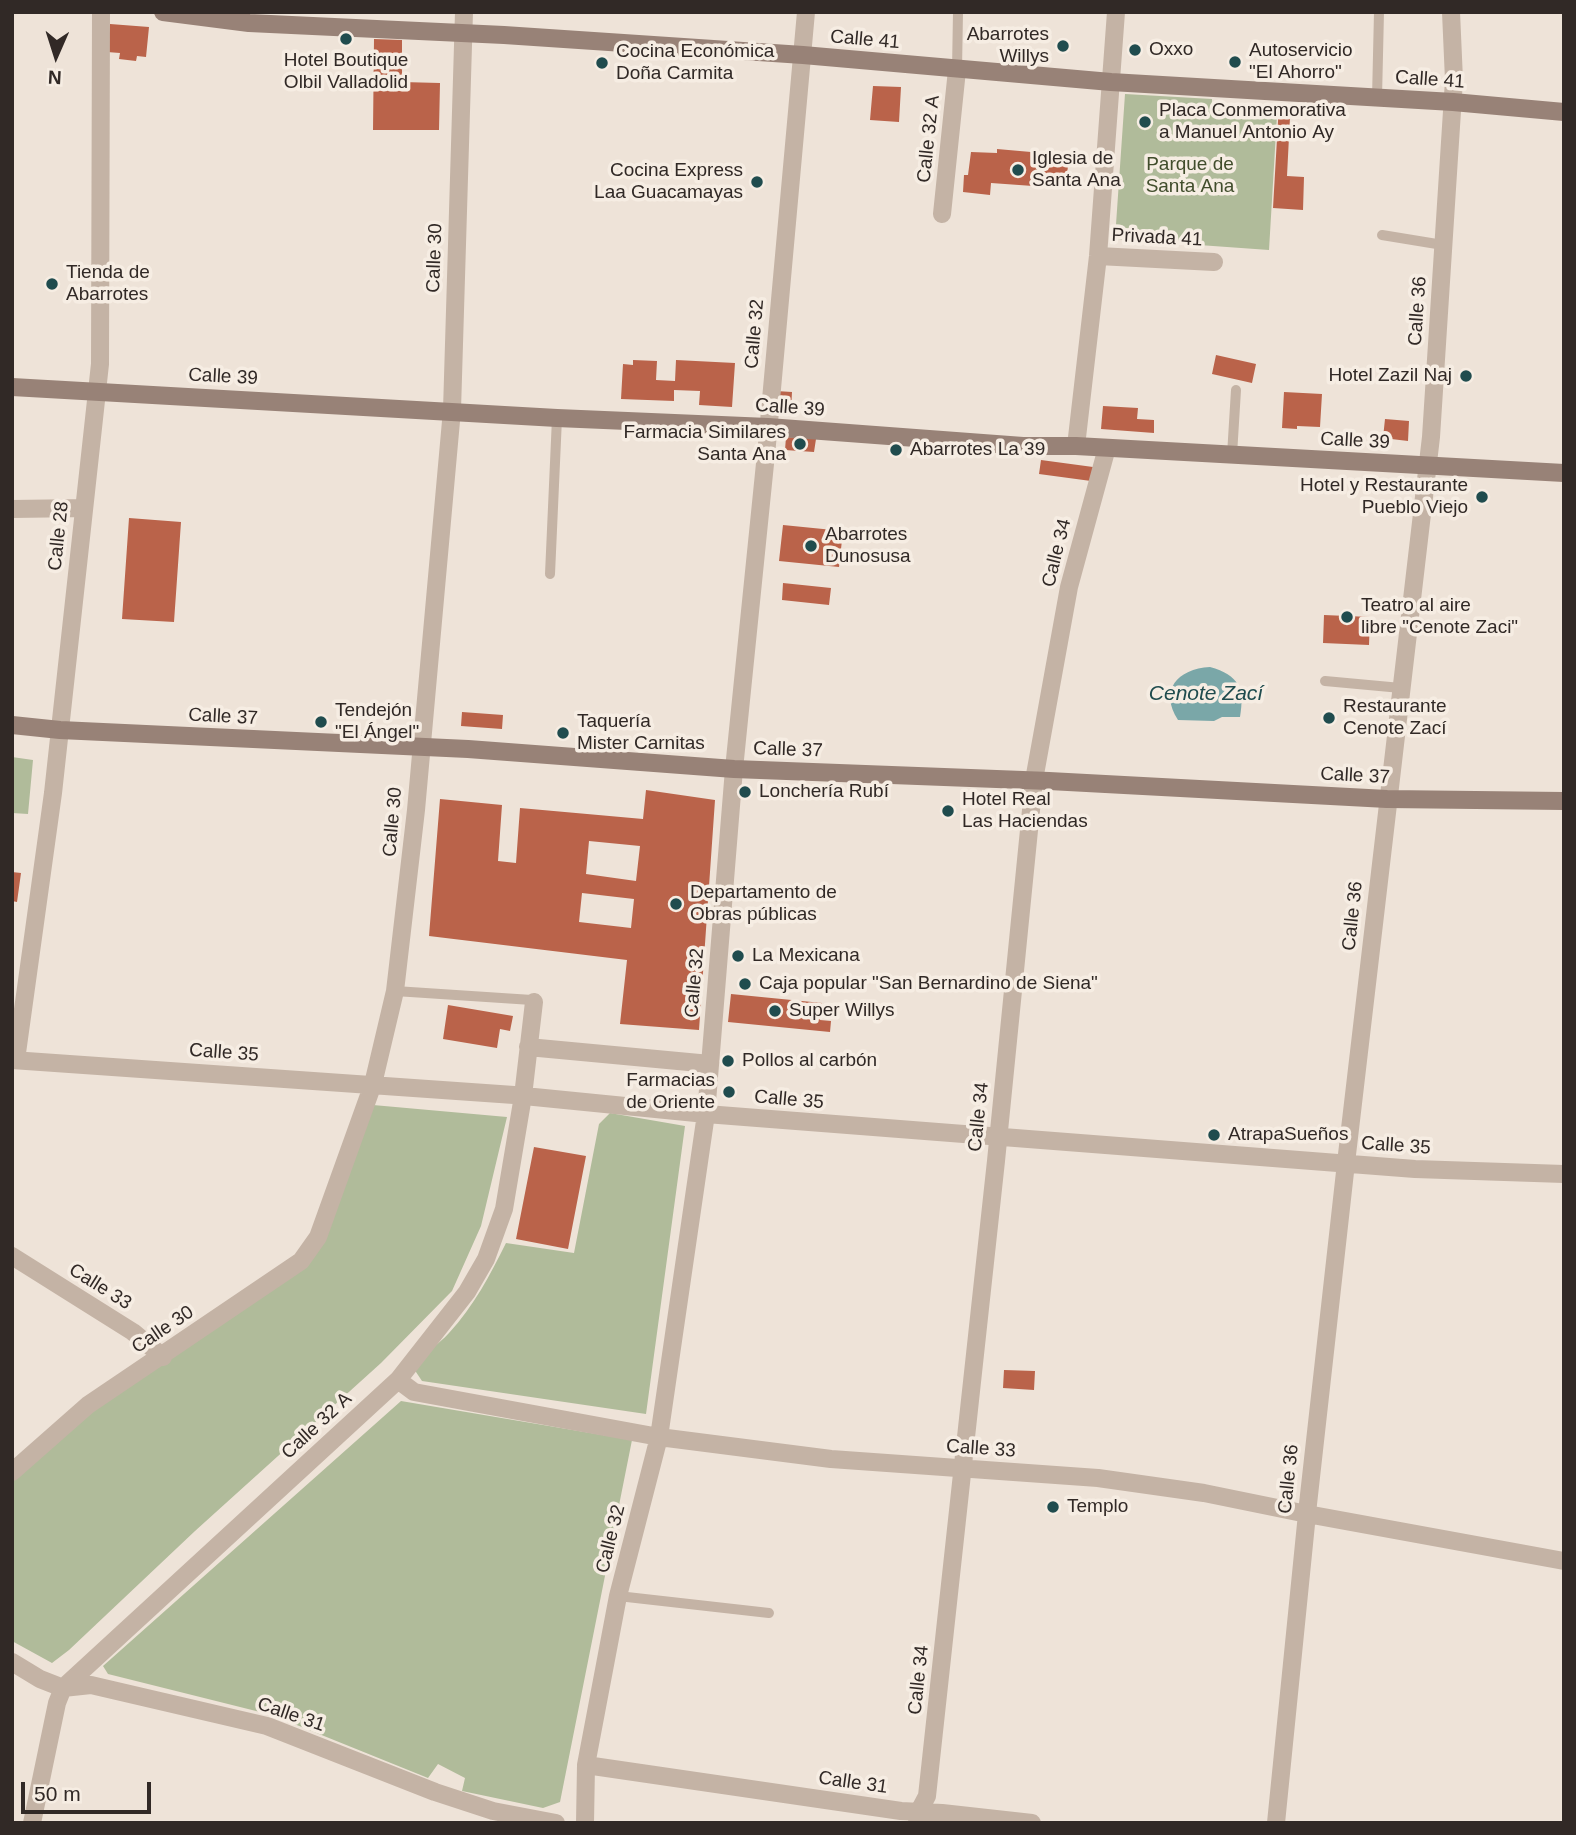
<!DOCTYPE html>
<meta charset="utf-8">
<style>
body{margin:0}
#map{position:relative;width:1576px;height:1835px;overflow:hidden;background:#eee3d8;font-family:Helvetica,sans-serif}
canvas{display:block}
.frame{position:absolute;inset:0;border:14px solid #312926;pointer-events:none}
.north{position:absolute;left:21px;top:21px;width:70px;height:70px;-webkit-text-stroke:5px #f6ede3;paint-order:stroke;rotate:183deg;font-size:19px;font-weight:700;line-height:28px;text-align:center;color:#312926}
.north::after{content:'';display:block;margin:auto;width:24px;height:32px;background:#312926;clip-path:polygon(50% 0,100% 100%,50% 72%,0 100%)}
.scale{position:absolute;left:21px;top:1782px;width:130px;height:32px;box-sizing:border-box;border:4px solid #312926;border-top:0;padding-left:9px;font-size:21px;line-height:24px;white-space:nowrap;color:#312926;-webkit-text-stroke:5px #f6ede3;paint-order:stroke}
</style>
<div id="map">
<canvas width="1576" height="1835"></canvas>
<div class="frame"></div>
<div class="north">N</div>
<div class="scale">50 m</div>
</div>
<script>
const ctx = document.querySelector('canvas').getContext('2d');
ctx.lineJoin = 'round';
function fillPath(path, color) {
  ctx.fillStyle = color;
  ctx.fill(path, 'evenodd');
}
function stroke(path, color, width, dash) {
  ctx.strokeStyle = color;
  ctx.lineWidth = width;
  ctx.lineCap = dash ? 'butt' : 'round';
  ctx.setLineDash(dash || []);
  ctx.stroke(path);
}
function label(font, color, halo, rows, align = 'center') {
  ctx.font = font + ' Helvetica,sans-serif';
  ctx.lineWidth = 7;
  ctx.setLineDash([]);
  ctx.textBaseline = 'middle';
  ctx.strokeStyle = halo;
  ctx.fillStyle = color;
  for (const [text, x, y, turn = 0] of rows) {
    ctx.save();
    ctx.translate(x, y);
    ctx.rotate((+turn || 0) * Math.PI / 180);
    ctx.textAlign = isNaN(turn) ? turn : align;
    if (halo) ctx.strokeText(text, 0, 0);
    ctx.fillText(text, 0, 0);
    ctx.restore();
  }
}
const green = new Path2D(`
 M1125,94L1212,99V110L1277,115L1269,250L1115,239Z
 M12,757L33,760L28,814L12,813Z
 M373,1105L507,1117L481,1226L452,1291L381,1363L195,1531L69,1650L52,1663L12,1641V1482L101,1399L303,1268L326,1239Z
 M610,1113L685,1126L646,1414L422,1381L414,1369C423,1354 438,1345 449,1333C474,1306 490,1275 506,1243L574,1253L599,1124Z
 M401,1401L632,1440L560,1802L543,1808L462,1791L465,1778L438,1764L428,1778L272,1715L108,1674L103,1666Z`);
const water = new Path2D(`
 M1210,667C1239,675 1245,689 1240,717H1222L1214,721L1178,720C1159,690 1177,669 1210,667Z`);
const building = new Path2D(`
 M110,24L149,27L146,57L137,56L136,61L119,59L120,53L107,52Z
 M374,39L402,40V82L440,83L439,130H373Z
 M873,86L901,87L899,122L870,120Z
 M1279,104L1308,105V118L1290,117L1287,176L1304,177L1303,210L1273,208Z
 M997,149L1065,155L1068,166L1066,182L1061,188L991,183L990,195L963,192L964,175H968L971,152L997,153Z
 M1216,355L1256,364L1252,383L1212,374Z
 M633,360L657,361L656,380L675,381L676,360L735,363L732,407L699,405L700,391L674,390V401L621,399L623,364L633,365Z
 M776,391L792,392L791,411H781L775,404Z
 M1284,392L1322,394L1320,427L1297,426V429L1282,428Z
 M1103,406L1138,408L1137,419L1154,420V433L1101,429Z
 M1385,419L1409,421L1408,441L1383,438Z
 M786,437L816,439L814,452L785,450Z
 M1041,460L1093,467L1091,481L1039,474Z
 M129,518L181,522L174,622L122,619Z
 M783,525L843,531L839,567L779,561Z
 M783,583L831,588L829,605L782,600Z
 M1324,615L1370,617L1369,645L1323,643Z
 M462,712L503,715L502,729L461,726Z
 M646,790L715,800L699,1030L620,1024L627,960L429,936L440,799L502,805L498,861L516,863L520,808L643,819ZM589,841L640,846L636,881L586,874ZM582,893L634,899L631,928L579,922Z
 M12,872L21,873L17,902L12,901Z
 M731,994L822,1003L820,1020L831,1021L830,1032L728,1022Z
 M448,1005L513,1016L510,1031L500,1029L497,1048L443,1039Z
 M534,1147L586,1156L568,1249L516,1239Z
 M1004,1370L1035,1371L1034,1390L1003,1388Z`);
const lane = new Path2D(`
 M957,70L958,12
 M1377,98L1379,12
 M1382,235L1443,245
 M1232,455L1236,390
 M550,574L557,418
 M1325,681L1401,688
 M395,991L532,1000L534,1002
 M618,1596L769,1613`);
const street = new Path2D(`
 M942,214L957,70
 M1098,256L1214,262
 M1076,446L1098,256L1116,12
 M12,509L83,508
 M528,1047L710,1064
 M12,1060L514,1095L706,1114L1415,1169L1564,1174
 M16,1060L53,793L100,364L101,12
 M12,1256L133,1332L163,1357
 M398,1380L414,1392L659,1437L831,1459L1098,1478L1204,1493L1307,1514L1564,1561
 M12,1472L88,1405L301,1261L318,1237L373,1084L395,991L416,810L452,410L464,12
 M12,1662L40,1679L63,1688L91,1685L267,1726L435,1792L493,1811L556,1823
 M586,1765L901,1811L942,1813L1032,1823
 M32,1823L57,1703L63,1688L398,1380L467,1292L486,1259L504,1209L523,1096L534,1002
 M585,1823L586,1765L618,1596L659,1437L706,1114L734,769L767,444L806,12
 M917,1823L918,1813L927,1796L996,1161L1034,780L1069,587L1105,455V448
 M1276,1823L1308,1504L1346,1163L1431,437L1454,80L1451,12`);
const secondary = new Path2D(`
 M163,12L249,23L504,35L803,55L1111,82L1453,102L1564,112
 M12,387L557,418L768,427L1023,446H1076L1564,473
 M12,725L60,730L468,749L734,769L1049,781L1387,799L1564,801`);
const markers = [
 [346,39,7,"#204c4e"],
 [1063,46,7,"#204c4e"],
 [1135,50,7,"#204c4e"],
 [1235,62,7,"#204c4e"],
 [602,63,7,"#204c4e"],
 [1145,122,7,"#204c4e"],
 [1018,170,7,"#204c4e"],
 [757,182,7,"#204c4e"],
 [52,284,7,"#204c4e"],
 [1466,376,7,"#204c4e"],
 [800,444,7,"#204c4e"],
 [896,450,7,"#204c4e"],
 [1482,497,7,"#204c4e"],
 [811,546,7,"#204c4e"],
 [1347,617,7,"#204c4e"],
 [1329,718,7,"#204c4e"],
 [321,722,7,"#204c4e"],
 [563,733,7,"#204c4e"],
 [745,792,7,"#204c4e"],
 [948,811,7,"#204c4e"],
 [676,904,7,"#204c4e"],
 [738,956,7,"#204c4e"],
 [745,984,7,"#204c4e"],
 [775,1011,7,"#204c4e"],
 [728,1061,7,"#204c4e"],
 [729,1092,7,"#204c4e"],
 [1214,1135,7,"#204c4e"],
 [1053,1507,7,"#204c4e"]
];
const poiNames = [
 ["Abarrotes",1049,35,"right"],
 ["Willys",1049,57,"right"],
 ["Oxxo",1149,50],
 ["Autoservicio",1249,51],
 ["\"El Ahorro\"",1249,73],
 ["Cocina Económica",616,52],
 ["Doña Carmita",616,74],
 ["Hotel Boutique",346,61,"center"],
 ["Olbil Valladolid",346,83,"center"],
 ["Placa Conmemorativa",1159,111],
 ["a Manuel Antonio Ay",1159,133],
 ["Iglesia de",1032,159],
 ["Santa Ana",1032,181],
 ["Cocina Express",743,171,"right"],
 ["Laa Guacamayas",743,193,"right"],
 ["Tienda de",66,273],
 ["Abarrotes",66,295],
 ["Hotel Zazil Naj",1452,376,"right"],
 ["Farmacia Similares",786,433,"right"],
 ["Santa Ana",786,455,"right"],
 ["Abarrotes La 39",910,450],
 ["Hotel y Restaurante",1468,486,"right"],
 ["Pueblo Viejo",1468,508,"right"],
 ["Abarrotes",825,535],
 ["Dunosusa",825,557],
 ["Teatro al aire",1361,606],
 ["libre \"Cenote Zaci\"",1361,628],
 ["Restaurante",1343,707],
 ["Cenote Zací",1343,729],
 ["Tendejón",335,711],
 ["\"El Ángel\"",335,733],
 ["Taquería",577,722],
 ["Mister Carnitas",577,744],
 ["Lonchería Rubí",759,792],
 ["Hotel Real",962,800],
 ["Las Haciendas",962,822],
 ["Departamento de",690,893],
 ["Obras públicas",690,915],
 ["La Mexicana",752,956],
 ["Caja popular \"San Bernardino de Siena\"",759,984],
 ["Super Willys",789,1011],
 ["Pollos al carbón",742,1061],
 ["Farmacias",715,1081,"right"],
 ["de Oriente",715,1103,"right"],
 ["AtrapaSueños",1228,1135],
 ["Templo",1067,1507]
];
const streetNames = [
 ["Calle 41",865,40,5],
 ["Calle 41",1430,80,4],
 ["Calle 32 A",929,139,-84],
 ["Privada 41",1157,238,3],
 ["Calle 30",435,258,-88],
 ["Calle 36",1418,311,-86],
 ["Calle 32",755,334,-85],
 ["Calle 39",223,377,3],
 ["Calle 39",790,408,4],
 ["Calle 39",1355,441,3],
 ["Calle 28",59,536,-84],
 ["Calle 34",1057,553,-76],
 ["Calle 37",223,717,3],
 ["Calle 37",788,750,2],
 ["Calle 37",1355,776,3],
 ["Calle 30",393,822,-85],
 ["Calle 36",1353,916,-84],
 ["Calle 32",695,983,-85],
 ["Calle 35",224,1053,4],
 ["Calle 35",789,1100,5],
 ["Calle 34",979,1117,-84],
 ["Calle 35",1396,1146,4],
 ["Calle 33",100,1287,32],
 ["Calle 30",163,1330,-34],
 ["Calle 32 A",317,1426,-43],
 ["Calle 33",981,1449,4],
 ["Calle 36",1289,1479,-84],
 ["Calle 32",611,1539,-76],
 ["Calle 34",919,1680,-84],
 ["Calle 31",291,1715,19],
 ["Calle 31",853,1783,8]
];
const parkNames = [
 ["Parque de",1190,165],
 ["Santa Ana",1190,187]
];
const waterNames = [
 ["Cenote Zací",1206,694]
];
fillPath(green, '#b0bb9a');
fillPath(water, '#7aa7a8');
fillPath(building, '#ba634a');
stroke(lane, '#c4b3a5', 10);
stroke(street, '#c4b3a5', 18);
stroke(secondary, '#988277', 18);
for (const [x, y, r, color] of markers) {
  const dot = new Path2D();
  dot.arc(x, y, r, 0, 2 * Math.PI);
  ctx.fillStyle = color;
  ctx.fill(dot);
  stroke(dot, '#f6ede3', 2.5);
}
label('19px', '#312926', '#f6ede3', poiNames, 'left');
label('19px', '#312926', '#f6ede3', streetNames);
label('19px', '#414d2c', '#f6ede3', parkNames);
label('italic 21px', '#204c4e', '#f6ede3', waterNames);
</script>
